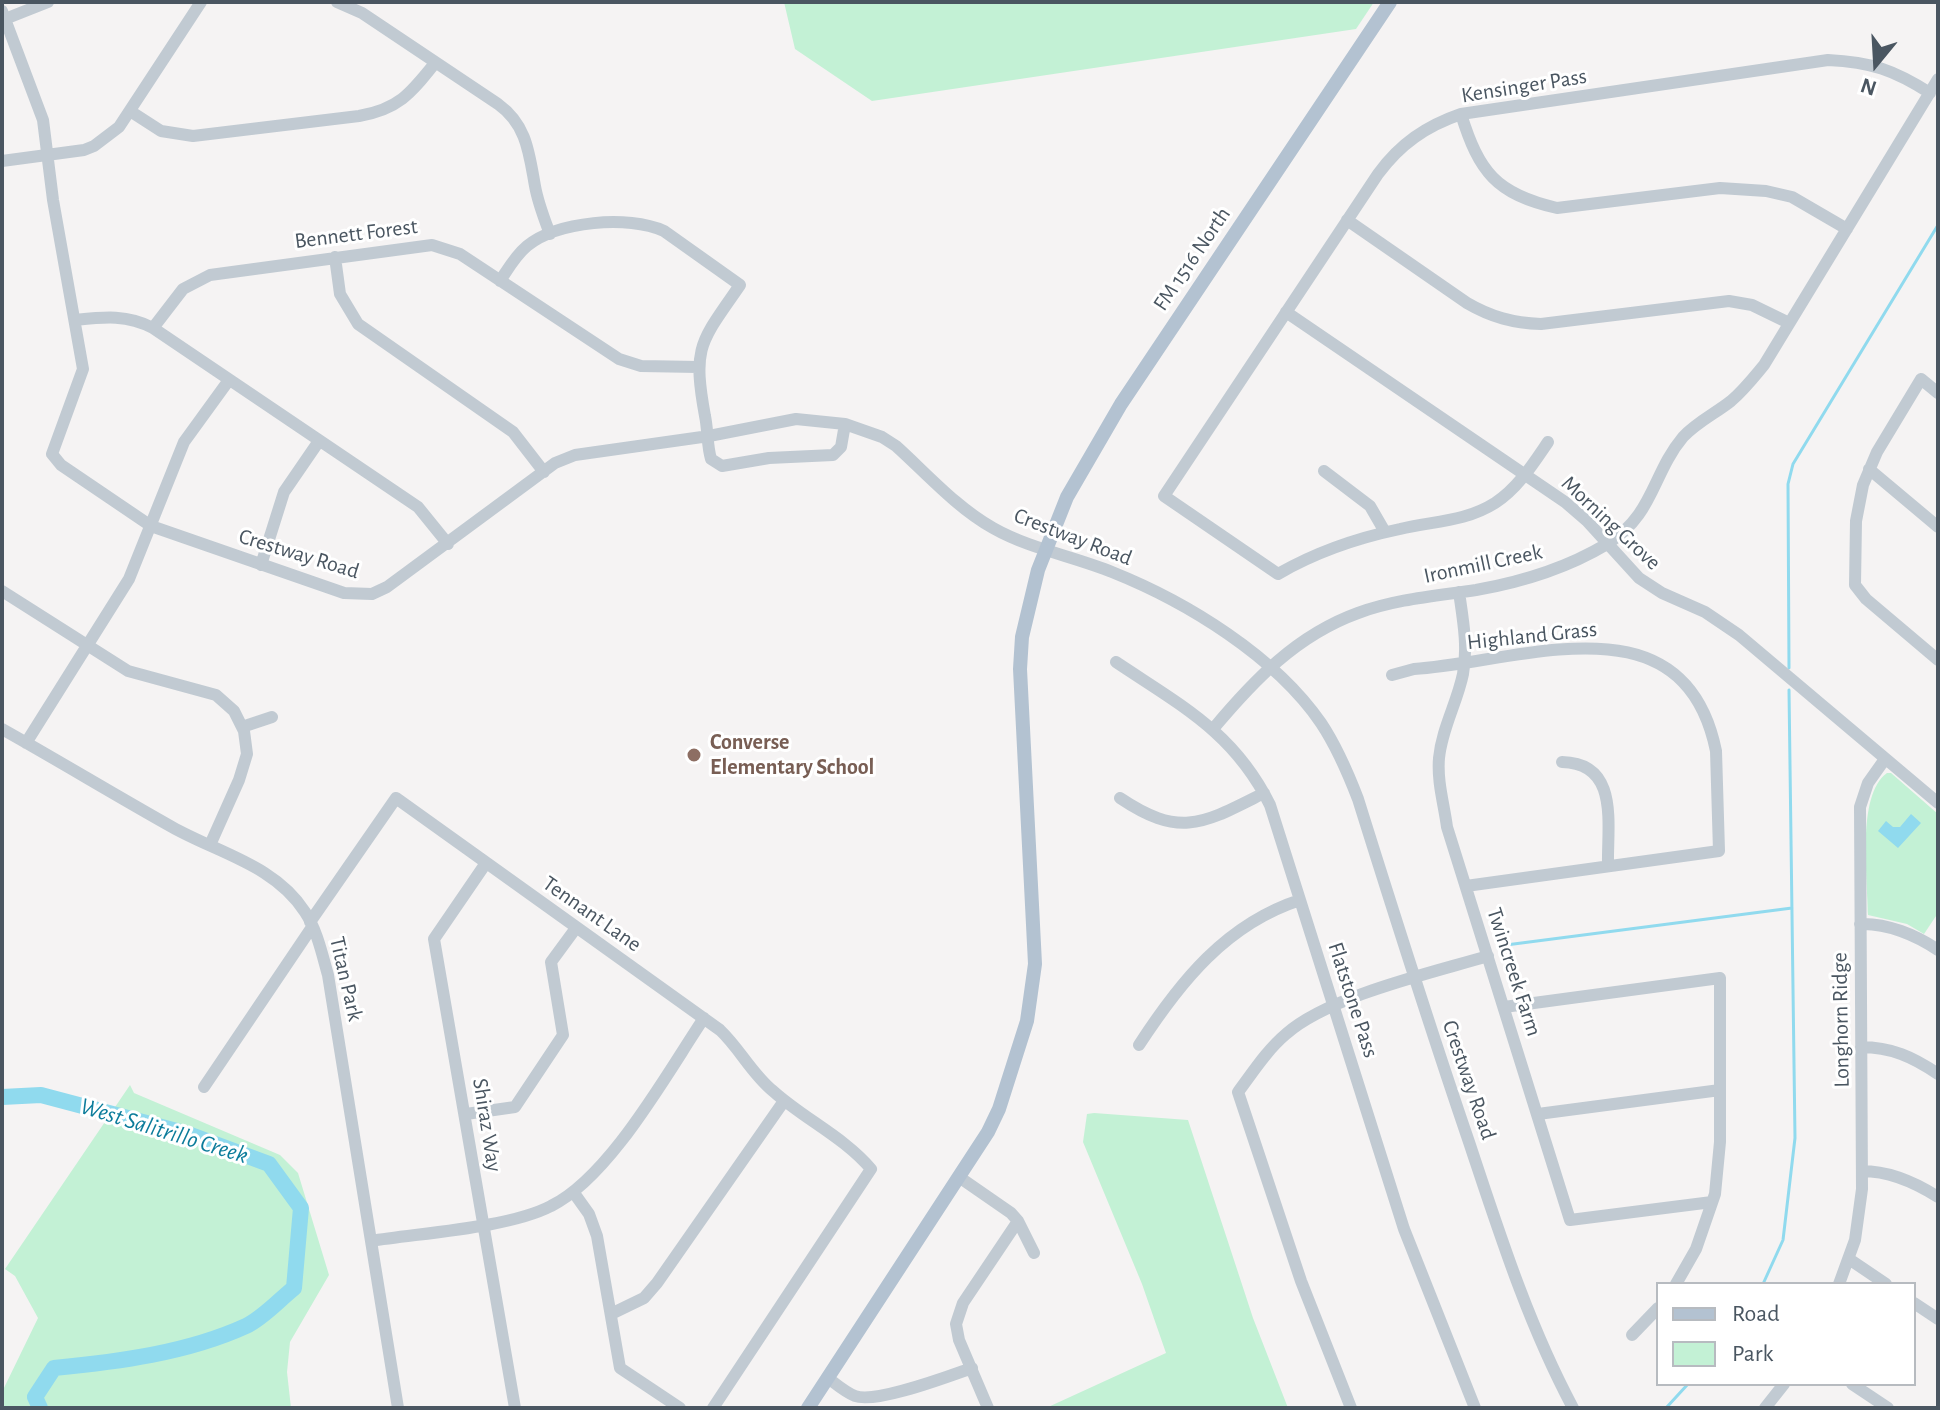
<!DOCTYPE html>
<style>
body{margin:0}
#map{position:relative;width:1940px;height:1410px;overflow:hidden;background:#f5f3f3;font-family:"Alegreya Sans",sans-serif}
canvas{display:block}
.frame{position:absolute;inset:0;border:4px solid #4a5661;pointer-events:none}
.legend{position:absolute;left:1656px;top:1282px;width:260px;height:104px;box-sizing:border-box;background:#fff;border:2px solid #b7bbc0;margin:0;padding:10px 14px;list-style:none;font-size:24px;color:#4a5661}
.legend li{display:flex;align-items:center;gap:16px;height:40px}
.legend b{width:40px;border:2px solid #b7bbc0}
.north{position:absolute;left:1836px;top:24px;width:80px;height:80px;-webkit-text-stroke:6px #fff;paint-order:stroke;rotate:198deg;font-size:22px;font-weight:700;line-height:32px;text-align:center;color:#4a5661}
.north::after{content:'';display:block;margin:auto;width:28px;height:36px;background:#4a5661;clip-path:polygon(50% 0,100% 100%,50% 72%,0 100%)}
</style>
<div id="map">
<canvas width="1940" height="1410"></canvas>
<div class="frame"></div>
<ul class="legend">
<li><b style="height:10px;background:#b3c2d1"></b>Road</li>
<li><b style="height:22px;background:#c3f1d5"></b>Park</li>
</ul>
<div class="north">N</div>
</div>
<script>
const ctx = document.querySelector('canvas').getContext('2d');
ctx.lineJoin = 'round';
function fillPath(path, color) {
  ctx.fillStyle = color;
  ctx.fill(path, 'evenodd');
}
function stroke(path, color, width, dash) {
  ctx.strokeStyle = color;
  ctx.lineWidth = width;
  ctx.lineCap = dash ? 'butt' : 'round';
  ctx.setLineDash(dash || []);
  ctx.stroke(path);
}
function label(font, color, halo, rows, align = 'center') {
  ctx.font = font + ' "Alegreya Sans",sans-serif';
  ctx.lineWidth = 6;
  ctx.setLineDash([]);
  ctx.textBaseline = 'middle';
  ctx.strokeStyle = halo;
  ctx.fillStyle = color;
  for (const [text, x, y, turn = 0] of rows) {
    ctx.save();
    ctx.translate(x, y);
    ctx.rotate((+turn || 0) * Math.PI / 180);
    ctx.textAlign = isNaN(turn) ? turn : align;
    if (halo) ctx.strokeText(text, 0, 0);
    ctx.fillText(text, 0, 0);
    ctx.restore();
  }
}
const green = new Path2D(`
 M784,2H1374L1356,29L872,101L795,49Z
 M1887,773H1891L1938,814V913L1924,934L1907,924L1868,915C1868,879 1856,795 1887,773Z
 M130,1085L134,1093L280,1155L298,1173L329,1275L290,1342L287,1372L291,1408H2V1392L38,1318L15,1276L5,1269Z
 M1094,1113L1188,1120L1253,1318L1288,1408H1046L1166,1353L1142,1284L1083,1142L1087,1114Z`);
const water = new Path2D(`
 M1911,814L1921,823L1898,848L1878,831L1886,821L1893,827H1900Z`);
const stream = new Path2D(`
 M1789,668L1788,484L1793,464L1938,225
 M1506,945L1792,908
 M1763,1284L1783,1240L1795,1138L1789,690
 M1666,1408L1688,1384`);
const river = new Path2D(`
 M2,1097L41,1095L188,1134L269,1164L301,1208L294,1288C279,1300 263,1318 246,1326C187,1353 117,1362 54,1368L35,1397L40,1408`);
const minor = new Path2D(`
 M337,2L362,13L498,104C527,125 529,153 535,186C538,203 544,218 550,234
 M2,11L43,120L53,200L83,369L52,454L61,465L151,526L344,593L372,594L387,587L555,463L575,455L709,436L796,419L845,424L882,437L896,446C926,473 957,508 993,528C1030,549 1073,556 1112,572C1187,602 1275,656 1321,723C1337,747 1348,773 1358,799C1394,914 1430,1028 1469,1142C1499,1232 1528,1324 1573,1408
 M5,19L48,2
 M130,111L161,131L193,136L359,116C399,109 411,93 435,63
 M1461,114C1479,172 1496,194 1557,208L1720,188L1766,191L1792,197L1847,229
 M2,161L84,150L94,146L119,127L201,2
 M1347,220L1467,303C1491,317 1513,323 1541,324L1729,301L1752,305L1789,323
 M335,257L340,294L358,324L513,432L544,472
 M500,281C508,269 515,256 527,246C558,221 628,215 664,231L740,285C701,342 692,345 705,416C708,430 707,446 711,459L722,466L769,458L833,455L841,447L845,424
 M1286,312L1565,502L1587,521L1639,578L1662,593L1705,612L1739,635L1938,803
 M75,320C103,317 127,314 153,328L418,507L448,544
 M153,328L183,289L210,275L432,245L460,254L619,359L641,366L698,367
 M1938,393L1921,379L1877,452L1863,485L1856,521L1855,585L1866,599L1938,660
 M1548,442C1533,464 1518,488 1495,503C1465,522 1433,521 1400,529C1357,538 1316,552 1278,574L1164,496L1378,174C1400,144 1426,126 1461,114L1828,60C1871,62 1894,70 1930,93
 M1869,469L1938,527
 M1324,471L1370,506L1385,532
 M261,565L284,492L319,441
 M2,591L128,671L216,695L234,711L244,731L247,754L239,780L210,845
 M1459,592C1463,620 1468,646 1463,674C1457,703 1442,728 1439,758C1437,782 1444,804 1447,827L1570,1220L1712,1202
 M1116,662C1180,705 1234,732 1270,805L1404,1229L1475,1408
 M1392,675L1414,669C1522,662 1684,594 1716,751L1719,851L1466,886
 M242,727L272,717
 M2,729C59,761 115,795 172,827C218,853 275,865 305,912C317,930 322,954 328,975L398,1408
 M1213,729C1254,680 1297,635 1358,613C1396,599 1436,596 1476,590C1522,582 1567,568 1607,544C1654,515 1652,474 1683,437C1697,422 1716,413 1731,401C1744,390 1754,377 1764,365L1938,79
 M26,743L129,579L184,442L229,380
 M1562,762C1620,763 1607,825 1608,866
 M1120,798C1181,839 1204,823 1264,793
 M486,863L434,939L515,1408
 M310,922L396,798L720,1030C740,1049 752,1074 773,1091C804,1119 844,1137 871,1169L713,1408
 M1860,924C1887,923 1916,935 1938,950
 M1504,1007L1720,978V1142L1715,1194L1696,1249L1676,1284
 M1139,1045C1180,982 1226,924 1300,900
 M1861,1047C1891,1047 1913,1057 1938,1074
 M204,1087L312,927
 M466,1114L515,1107L563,1035L551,962L576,928
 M1538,1114L1720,1090
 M1862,1171C1888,1171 1916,1183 1938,1197
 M959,1177L1011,1213L1018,1221L1034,1253
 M574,1193L589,1214L597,1236L620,1368L680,1408
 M371,1241C420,1233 509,1228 551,1206C610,1177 667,1073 704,1018
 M1849,1259L1886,1284
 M1839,1284L1855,1240L1862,1189L1860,807L1868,783L1885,759
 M1914,1303L1938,1319
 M611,1314L644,1298L657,1283L784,1101
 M1632,1335L1658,1308
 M828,1378C836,1384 845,1392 855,1396C876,1404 949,1376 972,1368
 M1852,1384L1888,1408
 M988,1408L959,1340L956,1324L963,1303L1018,1221
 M1351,1408L1301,1281L1238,1092C1253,1072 1267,1050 1286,1034C1329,996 1431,973 1488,956
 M1765,1408L1784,1384`);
const major = new Path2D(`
 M808,1408L988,1132L999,1109L1027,1021L1035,964L1020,669L1022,637L1038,570L1067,497L1121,404L1390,2`);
const markers = [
 [694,755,8,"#8d6e63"]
];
const streetNames = [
 ["Kensinger Pass",1524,86,-9],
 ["Bennett Forest",356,234,-7],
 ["FM 1516 North",1192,259,-56],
 ["Morning Grove",1611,523,43],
 ["Crestway Road",1073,537,21],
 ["Crestway Road",299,554,17],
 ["Ironmill Creek",1483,564,-12],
 ["Highland Grass",1532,636,-6],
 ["Tennant Lane",592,914,35],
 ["Twincreek Farm",1514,972,72],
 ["Titan Park",346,979,77],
 ["Flatstone Pass",1353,1000,72],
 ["Longhorn Ridge",1841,1020,-91],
 ["Crestway Road",1469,1080,71],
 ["Shiraz Way",487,1125,81]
];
const educationNames = [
 ["Converse",710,742],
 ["Elementary School",710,767]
];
const waterNames = [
 ["West Salitrillo Creek",164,1131,17]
];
fillPath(green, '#c3f1d5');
fillPath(water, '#90daee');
stroke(stream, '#90daee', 3);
stroke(river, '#90daee', 16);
stroke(minor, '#c1cad2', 12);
stroke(major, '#b3c2d1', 14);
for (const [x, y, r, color] of markers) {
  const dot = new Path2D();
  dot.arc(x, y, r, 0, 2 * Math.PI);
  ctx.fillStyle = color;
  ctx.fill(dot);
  stroke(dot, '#fff', 3);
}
label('22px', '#4a5661', '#fff', streetNames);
label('bold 22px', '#785e54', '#fff', educationNames, 'left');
label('italic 24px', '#0c7c9b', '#fff', waterNames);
</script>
